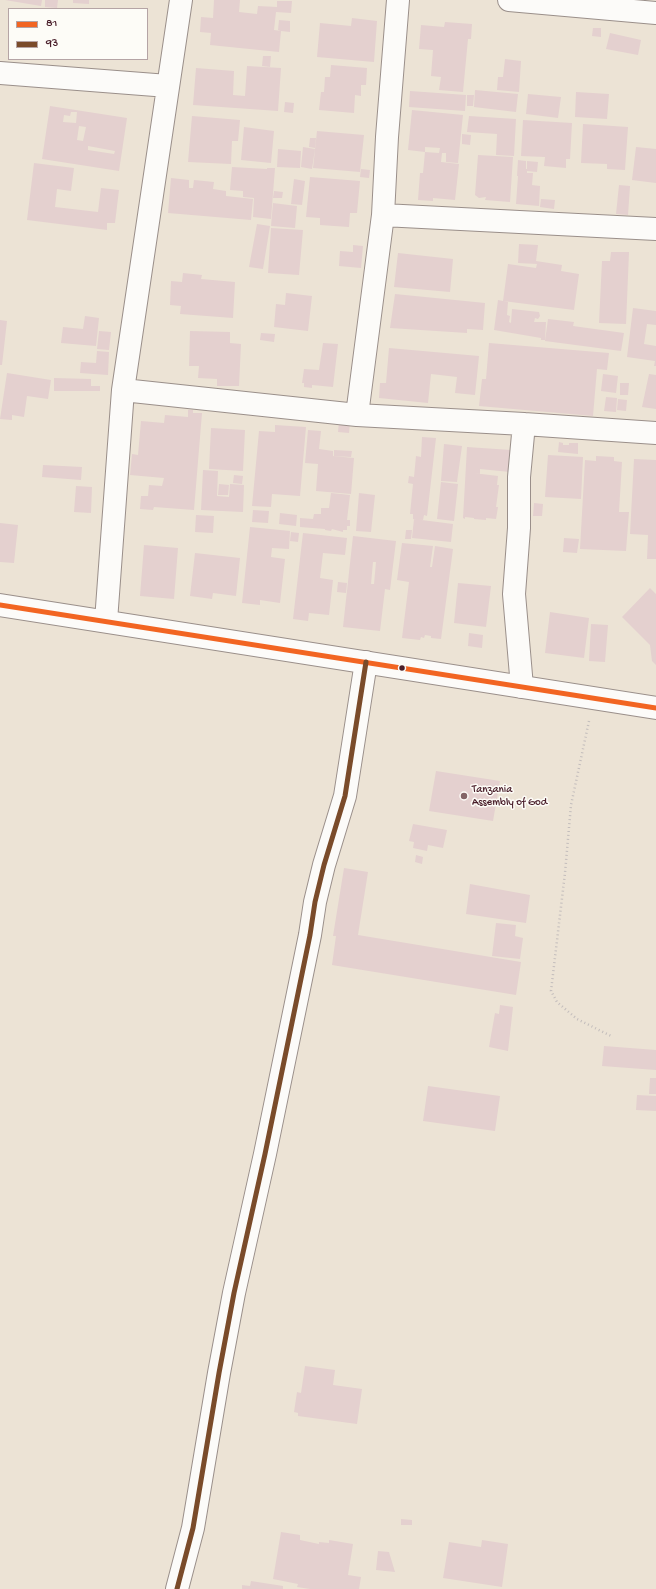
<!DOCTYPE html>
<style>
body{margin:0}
#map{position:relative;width:656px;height:1589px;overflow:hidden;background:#ece3d5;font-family:"Gochi Hand",sans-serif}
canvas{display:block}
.legend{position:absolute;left:8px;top:8px;width:140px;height:52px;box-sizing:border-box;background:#fdfcf7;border:1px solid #b5a4a5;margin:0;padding:5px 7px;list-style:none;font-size:12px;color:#4a1f2b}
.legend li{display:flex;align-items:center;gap:8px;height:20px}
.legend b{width:20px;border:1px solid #b5a4a5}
</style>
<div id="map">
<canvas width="656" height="1589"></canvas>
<ul class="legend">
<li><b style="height:5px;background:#f26522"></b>81</li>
<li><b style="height:5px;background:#7a4b2a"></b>93</li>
</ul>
</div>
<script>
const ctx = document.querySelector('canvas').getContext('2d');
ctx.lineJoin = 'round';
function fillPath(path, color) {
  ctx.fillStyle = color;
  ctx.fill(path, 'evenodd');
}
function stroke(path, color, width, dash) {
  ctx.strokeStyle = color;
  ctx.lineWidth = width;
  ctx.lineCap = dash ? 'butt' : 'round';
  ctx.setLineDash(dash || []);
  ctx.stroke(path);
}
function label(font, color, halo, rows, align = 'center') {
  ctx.font = font + ' "Gochi Hand",sans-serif';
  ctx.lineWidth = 3;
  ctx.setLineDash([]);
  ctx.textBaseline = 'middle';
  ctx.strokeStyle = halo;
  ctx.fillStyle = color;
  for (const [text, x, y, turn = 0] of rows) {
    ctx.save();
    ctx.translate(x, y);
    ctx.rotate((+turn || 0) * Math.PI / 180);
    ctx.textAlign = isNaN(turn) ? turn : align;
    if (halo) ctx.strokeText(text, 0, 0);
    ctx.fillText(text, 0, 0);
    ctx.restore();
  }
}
const building = new Path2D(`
 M5,0H42L41,6Z
 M45,0H58L57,8L45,7Z
 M73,0H89V4L73,3Z
 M214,0H240L239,12L257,14L258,6L277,7V1H292L291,13L276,12L274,30L281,31L278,30L279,20L290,21V32L281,31L279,52L210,45L211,33L200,32L201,17L213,18Z
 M352,18L377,21L374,62L317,57L320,23L351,26Z
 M445,22L472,24L471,39H468L463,92L439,90L441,77L431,76L433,50L419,49L421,25L444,27Z
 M593,28H601V37L592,36Z
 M610,33L641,40L638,55L606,49Z
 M263,56H271L270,67L262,66Z
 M505,59L521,61L519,92L497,90L498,77H503Z
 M331,65L367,68L366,85H361V96L355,95L354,113L319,110L321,92H324L325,77H330Z
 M247,66L281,68L278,111L193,105L196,68L234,71L233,95L245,96Z
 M475,90L518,94L516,112L474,107Z
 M410,91L466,95L465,111L409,107Z
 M576,92L609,94L607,119L575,117Z
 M528,94L561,97L558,118L526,114Z
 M467,95H474L473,106H467Z
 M285,102L294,103L293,113L284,112Z
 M50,106L127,118L119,171L42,159ZM71,112H77L76,123L63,122L64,115L70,116ZM79,126L86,127L83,141L77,140ZM88,146L115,151L114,154L88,150Z
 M412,110L463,115L458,163L446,162V153H442L441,162L459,164L455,200L433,198V201L418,200L420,173H423L425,152L439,153L440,148L425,147V152L408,150Z
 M192,116L240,120L238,141H232L231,164L188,162Z
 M469,116L516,119L514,156L496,155L497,134L467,132Z
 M523,120L572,123L570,159H566V168L544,166L545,157L521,156Z
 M583,124L628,127L625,170L607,169V164L581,163Z
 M244,127L274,131L271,163L241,160Z
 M317,131L364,135L360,172L313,168Z
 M462,134L471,135L470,145L462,144Z
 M310,138H316L315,148L309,147Z
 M303,147L315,149L312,169L301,167Z
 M636,147L656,149V183L632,180Z
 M278,149L301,151L300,168L277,167Z
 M478,155L513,157L510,202L485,200L486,197L479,198L475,195Z
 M518,160L526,161V169H527V161L538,162L537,172L527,171V173H533L532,185L540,186L539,206L516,204L518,176H517Z
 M34,163L74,168L71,191L57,189L55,207L98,212L101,188L119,190L115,223H107V230L27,220Z
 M232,167L267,169V168H275L271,219L253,217L254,198L243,197V191L230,190Z
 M361,169L370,170L369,178L360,177Z
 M310,177L360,181L357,213H350L349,227L320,225V218L306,217Z
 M171,178L189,180V188H193L194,180L214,182L213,189L226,191V196L253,199L251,220L168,213Z
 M294,179L305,181L302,205L291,204Z
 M619,185L630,186L628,215L616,214Z
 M274,191L283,192L282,198H273Z
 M541,199L555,200L554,209L540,207Z
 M273,203L297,206L295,228L271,226Z
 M257,224L270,226L263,269L249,267Z
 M271,228L303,230L299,275L268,273Z
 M519,244L538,245L536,261L562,265L561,271L579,274L574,310L503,301L508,264L536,268L537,264L518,263Z
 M353,245L363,246L361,268L339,266L340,251L353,252Z
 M611,252H629L626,324L599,323L602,261H610Z
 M398,253L453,259L450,292L394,287Z
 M183,273L202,275L201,279L235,282L233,318L180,314L181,306L170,305L171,281L182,282Z
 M286,293L312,296L308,331L274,327L276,304L285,305Z
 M395,294L485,303L483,330L467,329V333L390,328Z
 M498,300L508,302L507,315L510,316L509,322L511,323L512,309L539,312L540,316L538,319L535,318L534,322H546L545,340H541V338L494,330Z
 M633,308L656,311V325L647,324L644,344L656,346V366H654L655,361L627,357Z
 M85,316L99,318L96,346L61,343L63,327L83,329Z
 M548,319L574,322L573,326L624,333L621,351L545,341Z
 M0,320L7,321L2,365H0Z
 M99,331L111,332L109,350L97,349Z
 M190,331L230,332V343L241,344L239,386H217V379L198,378L199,366H189Z
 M261,333L275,334L274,342L260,340Z
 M323,343L338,344L333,387L312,385V388L304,387V383H302L304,369L319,370Z
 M489,343L609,353L607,370L597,369L593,416L479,406L482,379H486Z
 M389,348L479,356L475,395L455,393L457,377L431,374L428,403L379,398L380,383H386Z
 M97,351L109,352L108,375L80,373L81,362L96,363Z
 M7,373L51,380L48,399L27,396L24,417L12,415V420L0,419Z
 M603,374L618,376L616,393L601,391Z
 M649,374L656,375V409L642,407Z
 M54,378L91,379V386H100V391H54Z
 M620,383H629L628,395H620Z
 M606,397L617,398L616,412L604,411Z
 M618,399L627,400L626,411L617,410Z
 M188,410H193V413H202L194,510L154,507L153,510L140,509L141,496H148L149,485L162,486L164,478L130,475L132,454L138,455L141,421L164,423L165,415L188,417Z
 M339,421L350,422L349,433L338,432Z
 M275,425L306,427L300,496L272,494L271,507L252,506L259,431L275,432Z
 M211,428L245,430L243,471L209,469Z
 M308,430L321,431L319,449L333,451V456L354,458L351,494L316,491L318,464L305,463Z
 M422,437L436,438L427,516L424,515L423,520L413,519V514H410L413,484L408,483L409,476L414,477L416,456L421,457Z
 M559,442L563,443V445H569V443H578V454L558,452Z
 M444,444L462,446L457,482L441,481Z
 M467,447L511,450L510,472L480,469V474L473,473L498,476L497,485H499L496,507H498L496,519L486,518V520L474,519V518L465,517V519L463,518Z
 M334,450L352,451L351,457L334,456Z
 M548,455L583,457L581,499L545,497Z
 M596,456L614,457V461L622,462L619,512H629L626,551L580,549L585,460L596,461Z
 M634,459L656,460V559H647L648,535L630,534Z
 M43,465L82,467L81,480L42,477Z
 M203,470L218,471L217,496L229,497L230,484L244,485L243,512L201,510Z
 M234,475L243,476L242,484L233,483Z
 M441,482L458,484L454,521L437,519Z
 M219,484L229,485L228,495H218Z
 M76,486L92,487L91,513L74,512Z
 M331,493L350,495L347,520H350V526H347V530H343V532L332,529L331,531L325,530V529L300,527V518L313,519L314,514H321V508H329Z
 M359,493L375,495L371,532L356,531Z
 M534,503L543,504L542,516H533Z
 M253,510L269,511L268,523L252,522Z
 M280,513L297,515L296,526L279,524Z
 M196,515L214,516L213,533L195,532Z
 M414,519L453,524L451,542L412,538Z
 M0,523L18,525L14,563L0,562Z
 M250,527L290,531L289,549L272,548L271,557L285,559L280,603L260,600V605L242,603Z
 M406,530H412L411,539H405Z
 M291,532L299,533L298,542L290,541Z
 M303,533L347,538L345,555L323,553L320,578L333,580L329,615L309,613L308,621L293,619Z
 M353,536L396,541L390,590L385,589L380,631L343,627ZM373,562H376L374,584H371Z
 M564,538L579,539L577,553L563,552Z
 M402,543L433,546L430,567H432L435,546L453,549L441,639L431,638V636L425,635L424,638L421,637L420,640L402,638L409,582L397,580Z
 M144,545L178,548L174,599L140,596Z
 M195,553L240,558L236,596L213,593L212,599L190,596Z
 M338,582L347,583L346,593L337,592Z
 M458,583L491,586L486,627L454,623Z
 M650,588L656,594V665L652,661L650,645L622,617Z
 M550,612L589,618L584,658L545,653Z
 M591,624L608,625L605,662L589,661Z
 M469,633L483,635L482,648L468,646Z
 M436,771L500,781L493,821L429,811Z
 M413,824L447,830L443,848L428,845L427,851L413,848L414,842L409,841Z
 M416,855L423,857L422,864L415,862Z
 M344,868L368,872L358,935L521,962L516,995L332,965L336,936H333Z
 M470,884L530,895L526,923L466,914Z
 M496,923L516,925L515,936L523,938L520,959L492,956Z
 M500,1005L513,1007L508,1051L489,1047L495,1013L499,1014Z
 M604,1046L656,1050V1070L602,1066Z
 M650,1078H656V1094H649Z
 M428,1086L500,1096L495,1131L423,1121Z
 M637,1095L656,1096V1111L636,1110Z
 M305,1366L335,1370L333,1385L362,1389L357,1424L298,1416V1413L294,1412L297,1392L301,1393Z
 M401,1519L412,1520V1525H401Z
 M281,1532L300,1535V1540L319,1544V1542L329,1543V1540L353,1544L348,1575L361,1577L359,1589H310L297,1587L298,1584L273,1579Z
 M482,1540L508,1544L502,1587L443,1578L449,1542L481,1547Z
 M378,1551L389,1552L395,1572L376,1570Z
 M251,1581L283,1586V1589H242V1585L250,1586Z`);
const path = new Path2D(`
 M589,721L571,805L565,873L551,991L557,1002L577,1019L611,1036`);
const minor = new Path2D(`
 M509,0L656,13
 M0,73L168,86
 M383,215L656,229
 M123,390L357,415L524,424L656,433
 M357,415L383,215L387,137L398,0
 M106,621L123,390L181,0
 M522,687L514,594L519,528V477L524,424
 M177,1589L193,1528L219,1373L234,1293L265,1154L310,935L315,902L324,865L345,796L366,662`);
const tertiary = new Path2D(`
 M0,605L656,708`);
const bus1 = new Path2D(`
 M0,605L656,708`);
const bus2 = new Path2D(`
 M177,1589L193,1528L219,1373L234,1293L265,1154L310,935L315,902L324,865L345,796L366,662`);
const markers = [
 [402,668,3.5,"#4a1f2b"],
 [464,796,4,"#836466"]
];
const poiNames = [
 ["Tanzania",472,790],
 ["Assembly of God",472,803]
];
fillPath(building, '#e4d0cf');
stroke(minor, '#9a8f8a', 24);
stroke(tertiary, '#9a8f8a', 24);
stroke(path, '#c3bdbc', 2.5, [1, 3]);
stroke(minor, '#fcfbf9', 22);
stroke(tertiary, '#fcfbf9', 22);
stroke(bus1, '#f26522', 5);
stroke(bus2, '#7a4b2a', 5);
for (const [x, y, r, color] of markers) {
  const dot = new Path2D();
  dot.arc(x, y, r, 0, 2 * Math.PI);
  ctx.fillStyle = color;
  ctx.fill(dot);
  stroke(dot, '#fdfcf7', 1.5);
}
label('11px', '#4a1f2b', '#fdfcf7', poiNames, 'left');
</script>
